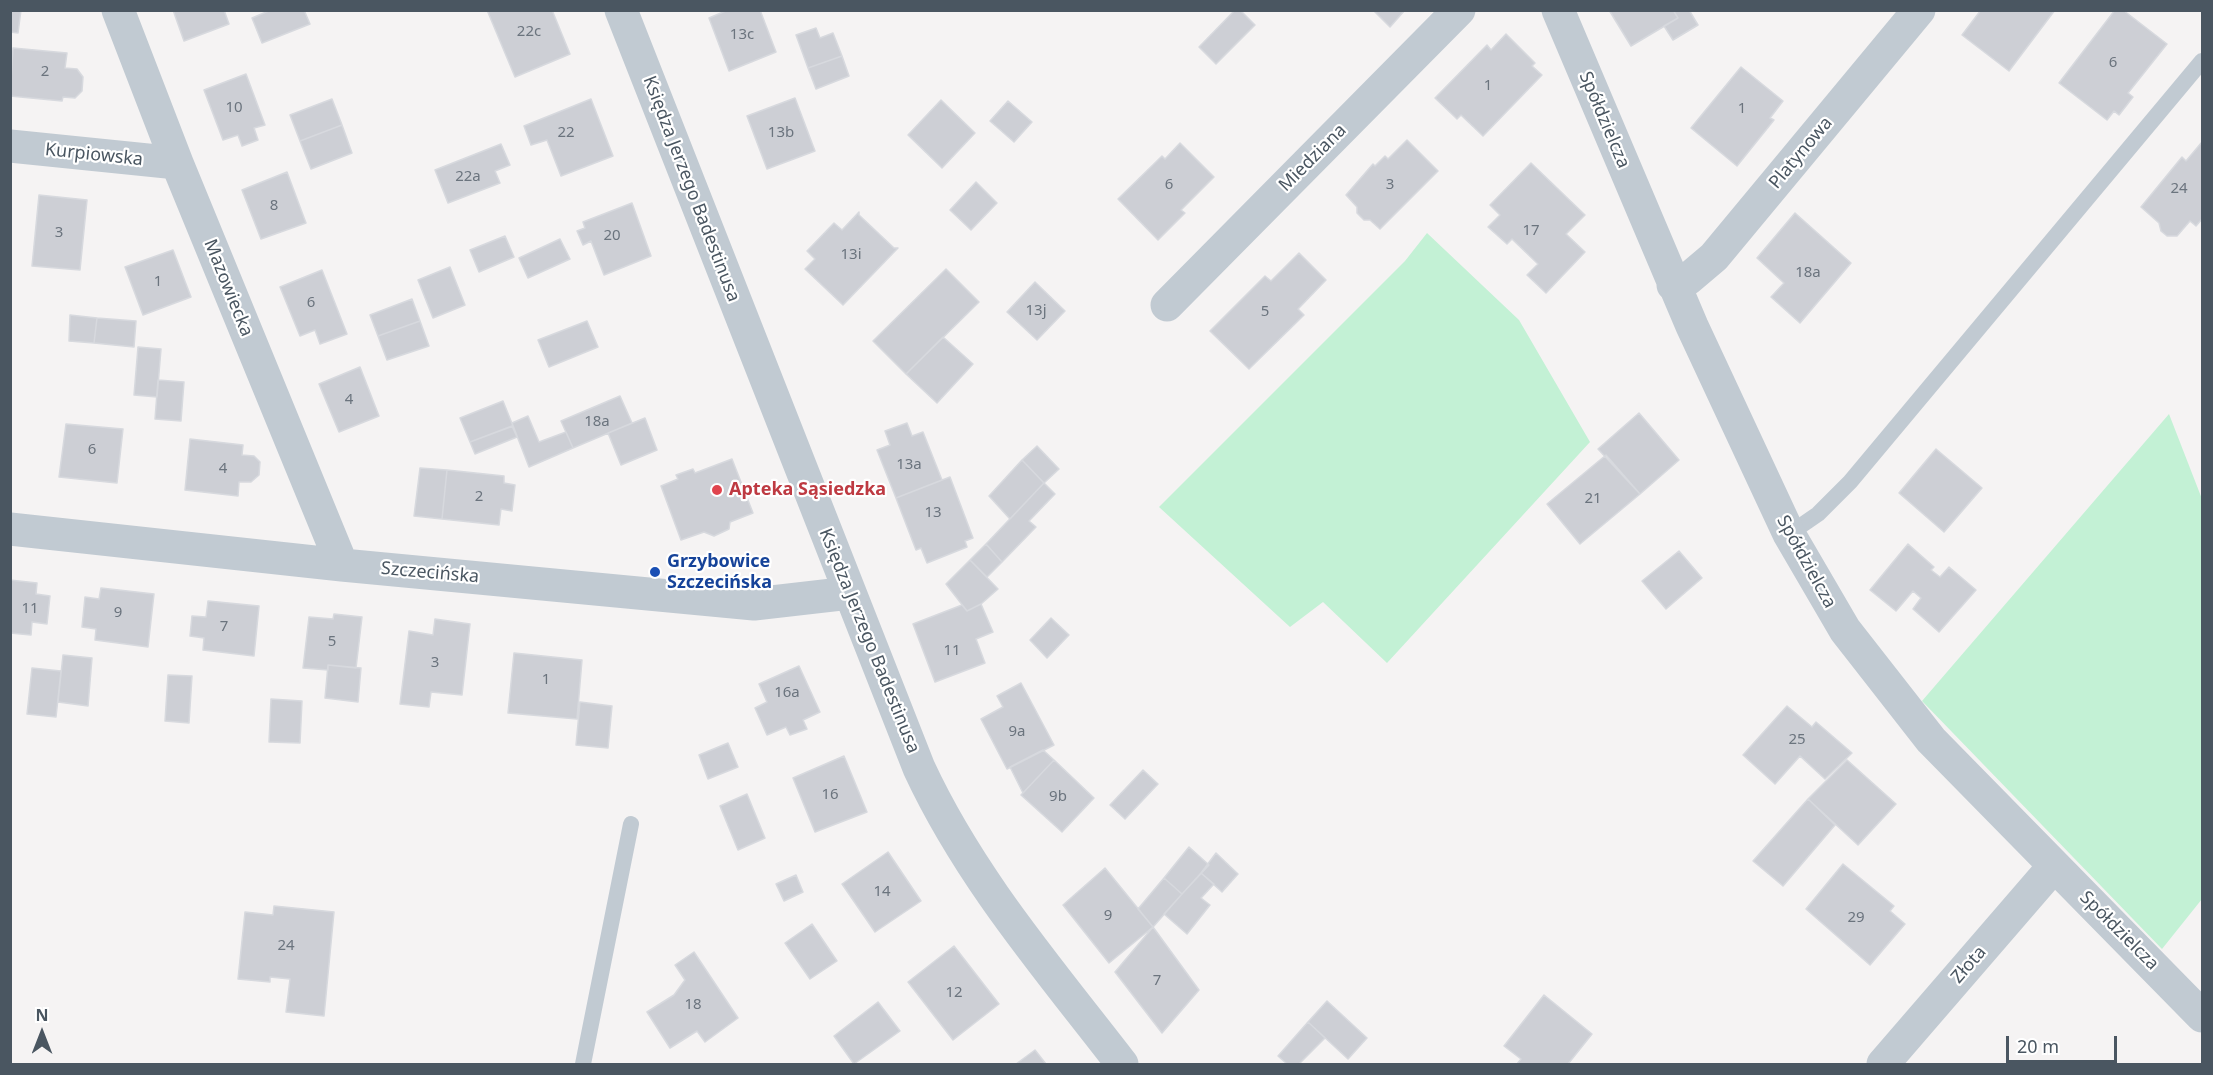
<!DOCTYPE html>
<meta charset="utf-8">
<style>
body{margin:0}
#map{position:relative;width:2213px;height:1075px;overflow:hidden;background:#f5f3f3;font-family:"Noto Sans",sans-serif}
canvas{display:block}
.frame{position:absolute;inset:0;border:12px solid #4a5661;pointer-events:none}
.north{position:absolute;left:12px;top:1003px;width:60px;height:60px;-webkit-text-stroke:4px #fff;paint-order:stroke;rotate:0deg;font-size:16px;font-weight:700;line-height:24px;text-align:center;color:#4a5661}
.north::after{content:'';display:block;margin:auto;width:21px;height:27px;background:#4a5661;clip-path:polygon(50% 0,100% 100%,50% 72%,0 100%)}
.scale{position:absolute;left:2006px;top:1036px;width:111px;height:27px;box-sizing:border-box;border:3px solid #4a5661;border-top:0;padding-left:8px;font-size:18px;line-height:21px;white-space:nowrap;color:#4a5661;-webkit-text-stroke:4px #fff;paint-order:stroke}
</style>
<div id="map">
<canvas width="2213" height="1075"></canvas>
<div class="frame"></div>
<div class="north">N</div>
<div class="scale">20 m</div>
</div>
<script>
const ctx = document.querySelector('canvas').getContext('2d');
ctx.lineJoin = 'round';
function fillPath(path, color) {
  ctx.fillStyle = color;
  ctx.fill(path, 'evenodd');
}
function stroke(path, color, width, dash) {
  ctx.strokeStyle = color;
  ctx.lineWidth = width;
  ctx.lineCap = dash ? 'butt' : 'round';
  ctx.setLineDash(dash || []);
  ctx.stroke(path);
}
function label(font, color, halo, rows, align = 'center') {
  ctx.font = font + ' "Noto Sans",sans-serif';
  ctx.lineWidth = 4.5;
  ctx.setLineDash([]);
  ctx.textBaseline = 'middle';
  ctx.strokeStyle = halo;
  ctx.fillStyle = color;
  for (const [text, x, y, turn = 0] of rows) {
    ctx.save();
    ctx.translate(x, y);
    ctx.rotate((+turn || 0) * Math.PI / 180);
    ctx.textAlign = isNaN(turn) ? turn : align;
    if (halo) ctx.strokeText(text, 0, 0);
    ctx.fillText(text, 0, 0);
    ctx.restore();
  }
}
const green = new Path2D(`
 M1427,233L1519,320L1590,442L1387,663L1323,602L1290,627L1159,507L1405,261Z
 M2169,414L2202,499V899L2162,949L1922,701Z`);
const building = new Path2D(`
 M10,10H21L18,33L10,32Z
 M173,10H224L229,24L184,41Z
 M271,10H304L310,24L262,43L252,18Z
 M487,10H552L570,54L515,77Z
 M728,10H760L776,52L729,71L709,18Z
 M1235,10H1240L1255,25L1216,64L1199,47Z
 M1373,10H1405L1390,27Z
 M1609,10H1673L1678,18L1631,46Z
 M1673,10H1689L1698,25L1673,40L1664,26L1678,18Z
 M1981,10H2055L2009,71L1962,35Z
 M2115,10H2123L2167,44L2128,93L2133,97L2119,115L2114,111L2107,120L2059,83Z
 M816,28L820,38L833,33L842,56L808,68L796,35Z
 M1506,34L1535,63L1532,66L1542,75L1483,136L1461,115L1457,119L1435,98L1487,45L1491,50Z
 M13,48L67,53L65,68L77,69L83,77L82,91L75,98L63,97L62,101L10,96Z
 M842,56L849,76L816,89L808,68Z
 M1741,67L1783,101L1770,118L1774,120L1737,166L1691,128Z
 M246,74L265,125L254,128L258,140L242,146L238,135L223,140L204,90Z
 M795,98L815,151L767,169L747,116Z
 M332,99L342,125L300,141L290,115Z
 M591,99L613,156L561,176L547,140L531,145L524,126Z
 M941,100L975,133L942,168L908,135Z
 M1008,101L1032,122L1014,142L990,121Z
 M342,125L352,153L311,169L300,141Z
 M1407,140L1438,171L1380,229L1370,220H1364L1357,213V207L1346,195L1373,164L1375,166L1385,156L1388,159Z
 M2202,142V219L2196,226L2190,221L2177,236H2167L2161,231L2159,223L2141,207L2182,157L2186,161Z
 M1180,143L1214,177L1181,210L1185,213L1158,240L1118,199L1162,156L1165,159Z
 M501,144L510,165L495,171L500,183L448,203L435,170Z
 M1531,163L1585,215L1566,234L1585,252L1546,293L1527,275L1538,264L1512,239L1507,244L1488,227L1500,215L1490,205Z
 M287,172L306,223L261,239L242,190Z
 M976,182L997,203L971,230L950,210Z
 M39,195L87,200L80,270L32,266Z
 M632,203L651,256L604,275L591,241L583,245L577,231L585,228L583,222Z
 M859,212V215L894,248H898L843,305L805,269L815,259L807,251L834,223L842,230Z
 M1795,213L1851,263L1800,323L1771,297L1784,283L1757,258Z
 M505,236L514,257L479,272L470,250Z
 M560,239L570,259L528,278L519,258Z
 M173,250L191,297L143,315L125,267Z
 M1299,253L1326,280L1298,309L1304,315L1249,369L1210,331L1265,276L1271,281Z
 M450,267L465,305L433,318L418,280Z
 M946,269L979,302L906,374L873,341Z
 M322,270L347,334L320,344L315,330L300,336L280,287Z
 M1035,282L1065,311L1037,340L1007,312Z
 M412,299L420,321L378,336L370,315Z
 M70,315L97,318L94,343L69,341Z
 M97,318L136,321L134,347L94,343Z
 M420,321L429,346L387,360L378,336Z
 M587,321L598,347L549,367L538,340Z
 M943,337L973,364L937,403L906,374Z
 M138,347L161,349L157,397L134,395Z
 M360,367L379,416L339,432L319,384Z
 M158,380L184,382L181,421L155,419Z
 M620,396L632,423L573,448L561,421Z
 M503,401L513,426L470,442L460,418Z
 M1639,413L1679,460L1640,494L1598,449Z
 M528,416L539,442L566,432L573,448L529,467L512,423Z
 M645,418L657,450L621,465L608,433Z
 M907,423L912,436L923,432L942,480L896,498L877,450L890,445L885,431Z
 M66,424L123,429L117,483L59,477Z
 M512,426L517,437L475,454L470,442Z
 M190,439L243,445L242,455L254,456L260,462L259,475L251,482H239L238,496L185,490Z
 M1037,446L1059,469L1044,483L1022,460Z
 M1936,449L1982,488L1944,532L1899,493Z
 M1606,455L1640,494L1580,544L1547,504Z
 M732,459L753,513L730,522L729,529L714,536L704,532L681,540L661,486L678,479L676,475L693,469L695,473Z
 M1022,460L1044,483L1010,519L989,496Z
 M420,468L447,470L442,519L414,516Z
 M447,470L504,476V483L515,485L512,511L501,509L499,525L442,519Z
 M950,477L973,538L965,541L967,547L927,563L921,548L916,550L896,498Z
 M1044,483L1055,494L1029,521L1036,527L1002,562L986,544Z
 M986,544L1002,562L987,577L970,560Z
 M1908,544L1934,567L1931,570L1940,577L1949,567L1976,590L1939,632L1913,609L1921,598L1913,591L1896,611L1870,590Z
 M1679,551L1702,578L1666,609L1642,581Z
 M970,560L998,589L981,604L967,611L946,584Z
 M10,580L37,583L36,594L50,596L47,624L32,622L31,635L10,633Z
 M101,588L154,594L148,647L95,640L96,629L82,627L85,597L99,599Z
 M208,601L259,606L254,656L203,650L204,638L190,636L192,616L206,617Z
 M981,604L993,632L976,639L985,663L935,682L913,624L962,605L967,611Z
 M334,614L362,617L356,668L328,665V670L303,668L309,617L333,619Z
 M1051,618L1069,635L1047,658L1030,640Z
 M435,619L470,624L462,695L431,692L429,707L400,704L409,631L433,635Z
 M514,653L582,660L577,719L508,713Z
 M63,655L92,658L88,706L58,702Z
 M328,665L361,668L358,702L325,698Z
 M799,666L820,712L803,720L807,729L790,735L786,727L767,735L755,708L767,702L759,684Z
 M32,668L61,671L56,717L27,714Z
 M168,675L192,676L189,723L165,721Z
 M1021,683L1054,745L1007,769L981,719L1003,707L997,696Z
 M271,699L302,701L300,743L269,742Z
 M580,702L612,706L608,748L576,745Z
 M1787,706L1812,727L1816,722L1852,753L1825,779L1800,756L1775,784L1743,755Z
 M728,743L738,767L708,779L699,755Z
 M1043,750L1054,760L1023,793L1010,767Z
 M844,756L867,812L815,832L793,778Z
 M1054,760L1094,798L1062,832L1021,795Z
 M1847,760L1896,804L1858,845L1808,799Z
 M1143,770L1158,784L1125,819L1110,805Z
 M747,794L765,838L738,850L720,806Z
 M1808,799L1835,825L1783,886L1753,861Z
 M1189,847L1209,865L1182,894L1164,878Z
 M888,852L921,901L875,932L842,884Z
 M1216,853L1238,874L1222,892L1201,873Z
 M1843,864L1894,906L1890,911L1905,924L1870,965L1806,909Z
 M1105,868L1153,927L1109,963L1063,905Z
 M1201,873L1214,884L1201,898L1210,905L1187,934L1164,914Z
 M796,875L803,892L784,901L776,884Z
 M1164,878L1182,894L1153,927L1138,909Z
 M274,906L334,912L324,1016L286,1012L290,979L270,977V982L238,979L245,912L273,915Z
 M812,924L837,961L810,979L785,943Z
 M1153,927L1199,990L1162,1033L1115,972Z
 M954,946L999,1004L953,1040L908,982Z
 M694,952L738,1018L705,1042L697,1031L670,1048L647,1012L674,995L685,980L675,965Z
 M1544,995L1592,1034L1568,1064H1517L1521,1059L1504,1046Z
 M1327,1001L1367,1038L1348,1059L1308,1022Z
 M878,1002L900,1031L854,1064L834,1036Z
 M1308,1022L1325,1038L1299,1064H1287L1278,1056Z
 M1035,1050L1046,1064H1016Z`);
const service = new Path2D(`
 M1789,534L1818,514L1850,482L2202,61
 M583,1064L631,824`);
const minor = new Path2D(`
 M118,10L177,163L342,565
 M621,10L919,768C970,878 1048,968 1122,1064
 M1558,10L1692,326L1789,534L1845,630L1931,740L2202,1016
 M10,146L177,163
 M1673,285L1688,279L1714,257L1919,10
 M1167,305L1459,10
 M10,529L342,565L754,604L850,593
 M1883,1064L2054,866`);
const markers = [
 [717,490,6,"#e0444e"],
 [655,572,6,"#1a4fb4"]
];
const numberNames = [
 ["22c",529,32],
 ["13c",742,35],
 ["6",2113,63],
 ["2",45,72],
 ["1",1488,86],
 ["10",234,108],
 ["1",1742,109],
 ["22",566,133],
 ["13b",781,133],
 ["22a",468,177],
 ["6",1169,185],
 ["3",1390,185],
 ["24",2179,189],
 ["8",274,206],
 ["17",1531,231],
 ["3",59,233],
 ["20",612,236],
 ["13i",851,255],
 ["18a",1808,273],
 ["1",158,282],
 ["6",311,303],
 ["13j",1036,311],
 ["5",1265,312],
 ["4",349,400],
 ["18a",597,422],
 ["6",92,450],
 ["13a",909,465],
 ["4",223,469],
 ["2",479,497],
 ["21",1593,499],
 ["13",933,513],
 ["11",30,609],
 ["9",118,613],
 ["7",224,627],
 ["5",332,642],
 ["11",952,651],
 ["3",435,663],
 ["1",546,680],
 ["16a",787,693],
 ["9a",1017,732],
 ["25",1797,740],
 ["16",830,795],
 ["9b",1058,797],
 ["14",882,892],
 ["9",1108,916],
 ["29",1856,918],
 ["24",286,946],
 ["7",1157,981],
 ["12",954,993],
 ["18",693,1005]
];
const streetNames = [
 ["Spółdzielcza",1604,120,67],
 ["Platynowa",1801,153,-50],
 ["Kurpiowska",94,155,6],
 ["Miedziana",1313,158,-45],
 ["Księdza Jerzego Badestinusa",691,189,69],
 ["Mazowiecka",228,288,68],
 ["Spółdzielcza",1806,562,61],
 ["Szczecińska",430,573,5],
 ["Księdza Jerzego Badestinusa",869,641,68],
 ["Spółdzielcza",2119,931,45],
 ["Złota",1969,965,-49]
];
const healthNames = [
 ["Apteka Sąsiedzka",729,490]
];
const transitNames = [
 ["Grzybowice",667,562],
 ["Szczecińska",667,583]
];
fillPath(green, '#c3f1d5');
fillPath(building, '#cdcfd5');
stroke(building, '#d7d9de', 1.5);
stroke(service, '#c1cad2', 16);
stroke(minor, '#c1cad2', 33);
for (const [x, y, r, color] of markers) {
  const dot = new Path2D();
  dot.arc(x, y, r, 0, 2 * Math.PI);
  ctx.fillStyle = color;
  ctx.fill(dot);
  stroke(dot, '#fff', 2);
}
label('15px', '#6b747e', null, numberNames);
label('18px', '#4a5661', '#fff', streetNames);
label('bold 18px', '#be3a42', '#fff', healthNames, 'left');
label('bold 18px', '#164399', '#fff', transitNames, 'left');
</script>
